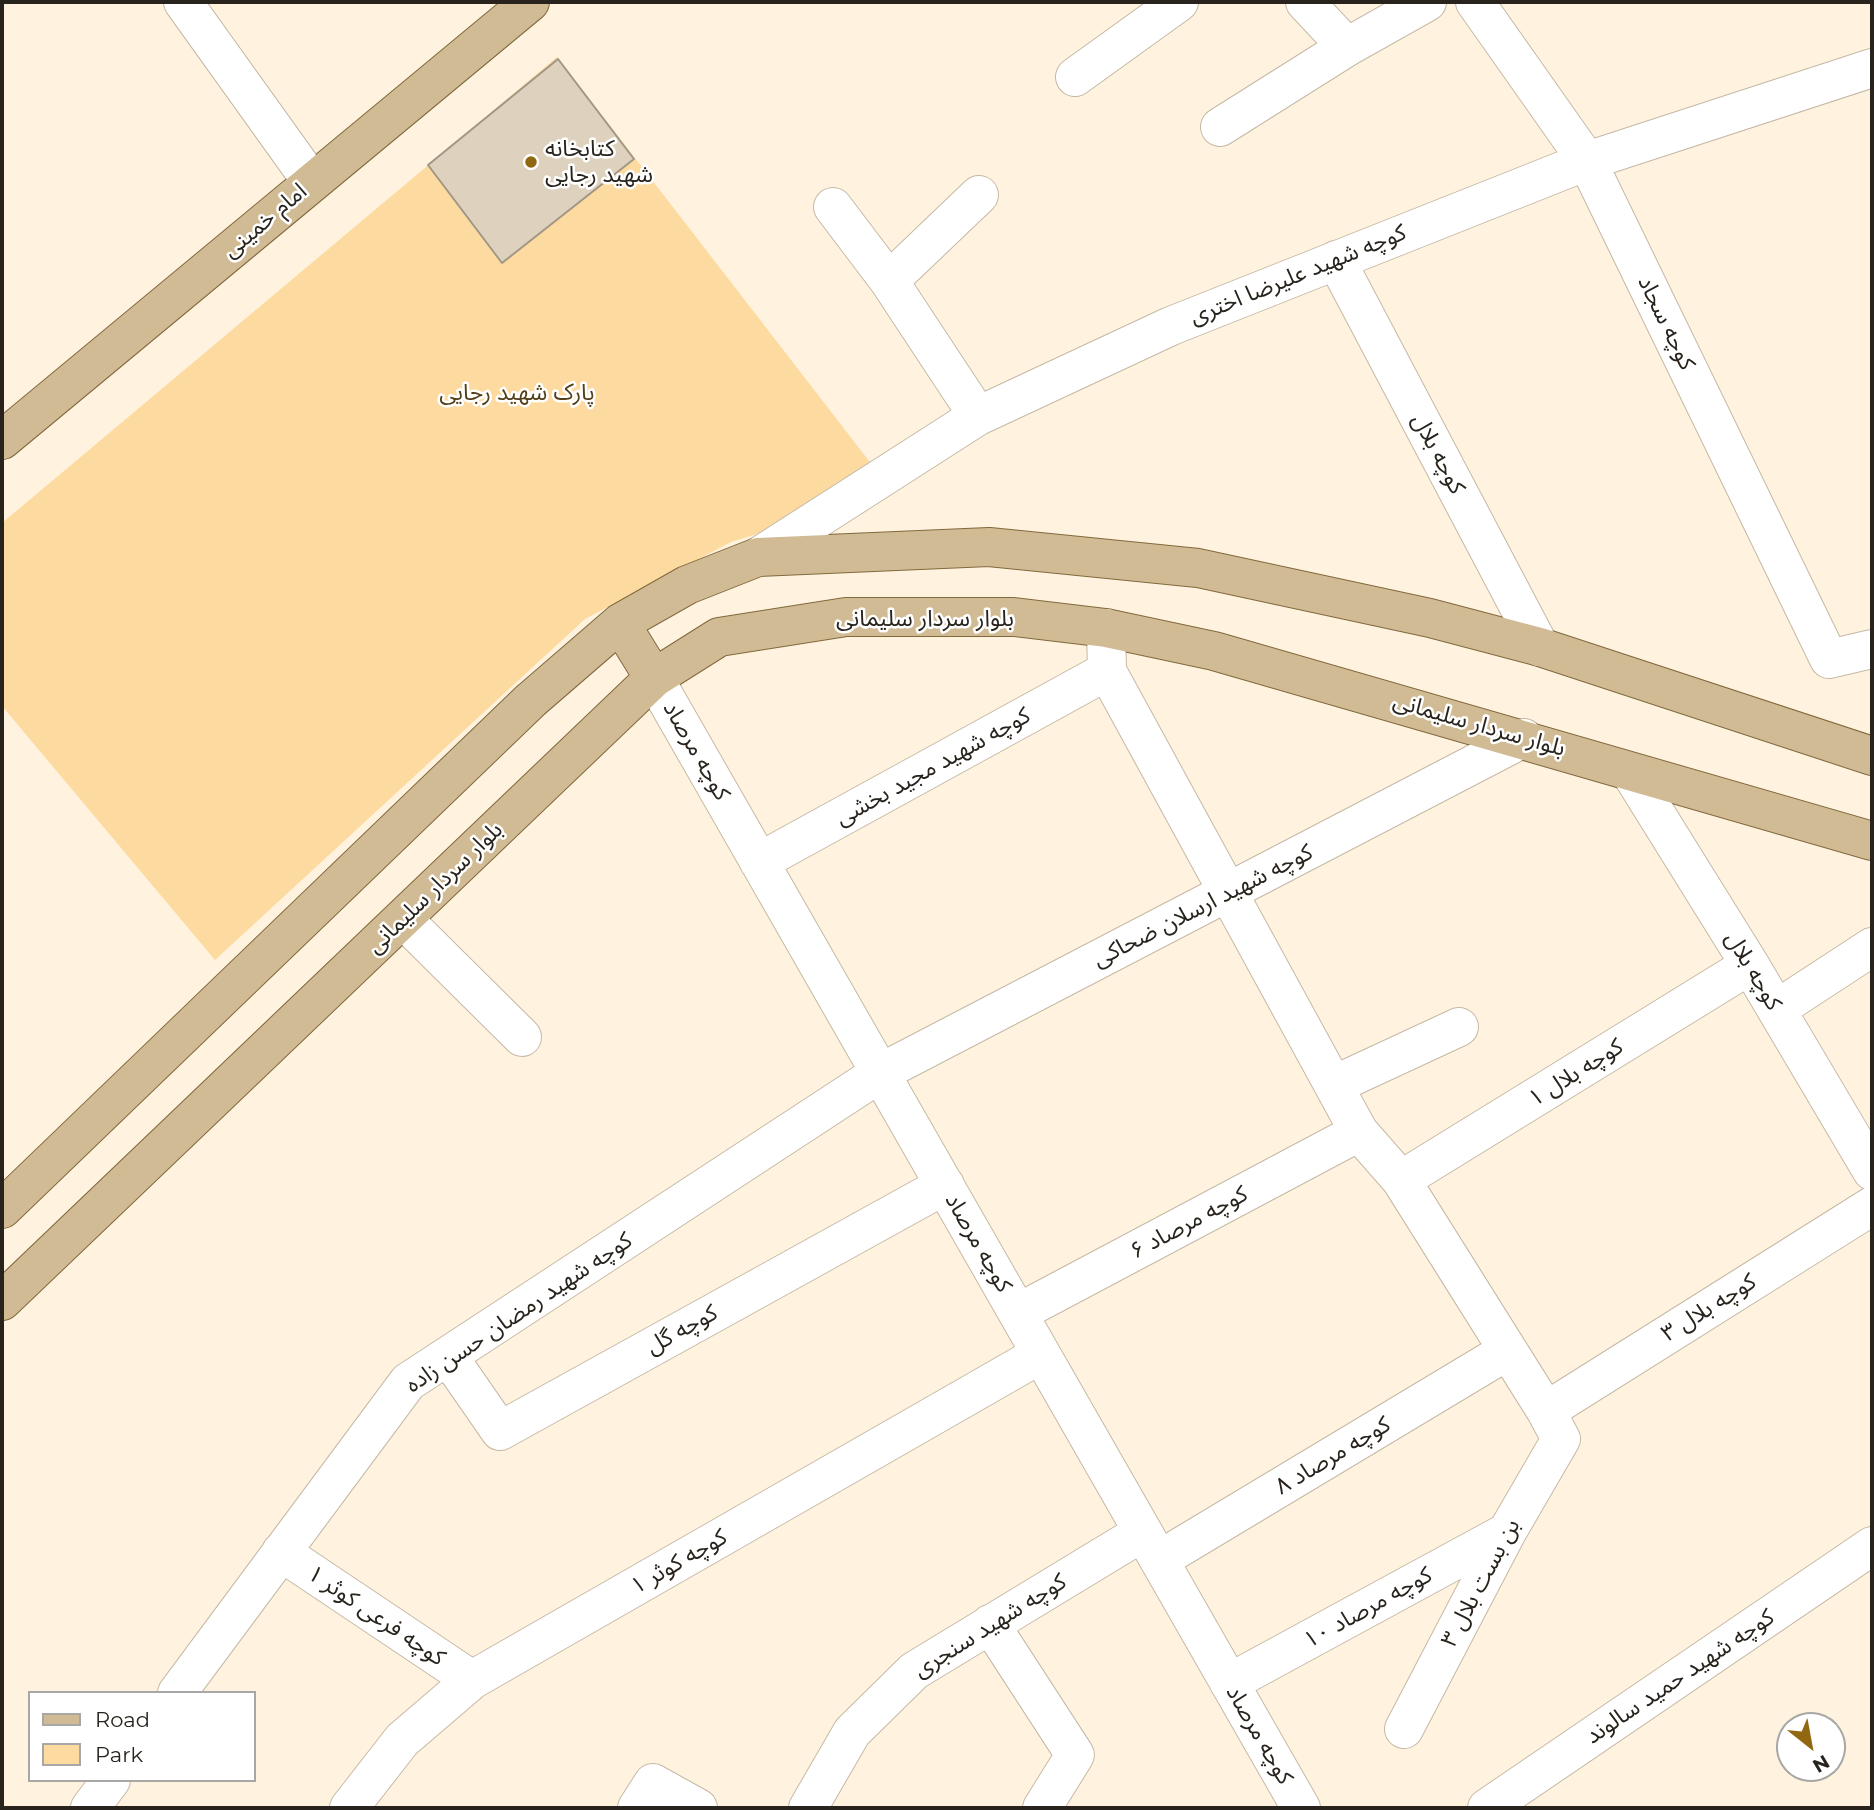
<!DOCTYPE html>
<meta charset="utf-8">
<style>
body{margin:0}
#map{position:relative;width:1874px;height:1810px;overflow:hidden;background:#fff3df;font-family:Montserrat,sans-serif}
canvas{display:block}
.frame{position:absolute;inset:0;border:4px solid #28241d;pointer-events:none}
.legend{position:absolute;left:28px;top:1691px;width:228px;height:91px;box-sizing:border-box;background:#fff;border:2px solid #a9a7a5;margin:0;padding:9px 12px;list-style:none;font-size:21px;color:#28241d}
.legend li{display:flex;align-items:center;gap:14px;height:35px}
.legend b{width:35px;border:2px solid #a9a7a5}
.north{position:absolute;left:1776px;top:1712px;width:70px;height:70px;box-sizing:border-box;background:#fff;border:2px solid #a9a7a5;border-radius:50%;rotate:149deg;font-size:19px;font-weight:700;line-height:28px;text-align:center;color:#28241d}
.north::after{content:'';display:block;margin:auto;width:24px;height:32px;background:#916811;clip-path:polygon(50% 0,100% 100%,50% 72%,0 100%)}
</style>
<div id="map">
<canvas width="1874" height="1810"></canvas>
<div class="frame"></div>
<ul class="legend">
<li><b style="height:9px;background:#d1bb95"></b>Road</li>
<li><b style="height:19px;background:#fdda9f"></b>Park</li>
</ul>
<div class="north">N</div>
</div>
<script>
const ctx = document.querySelector('canvas').getContext('2d');
ctx.lineJoin = 'round';
function fillPath(path, color) {
  ctx.fillStyle = color;
  ctx.fill(path, 'evenodd');
}
function stroke(path, color, width, dash) {
  ctx.strokeStyle = color;
  ctx.lineWidth = width;
  ctx.lineCap = dash ? 'butt' : 'round';
  ctx.setLineDash(dash || []);
  ctx.stroke(path);
}
function label(font, color, halo, rows, align = 'center') {
  ctx.font = font + ' Montserrat,"Noto Sans Arabic",sans-serif';
  ctx.lineWidth = 5;
  ctx.setLineDash([]);
  ctx.textBaseline = 'middle';
  ctx.strokeStyle = halo;
  ctx.fillStyle = color;
  for (const [text, x, y, turn = 0] of rows) {
    ctx.save();
    ctx.translate(x, y);
    ctx.rotate((+turn || 0) * Math.PI / 180);
    ctx.textAlign = isNaN(turn) ? turn : align;
    if (halo) ctx.strokeText(text, 0, 0);
    ctx.fillText(text, 0, 0);
    ctx.restore();
  }
}
const green = new Path2D(`
 M557,57L893,492L731,542L585,619L215,960L2,706V523Z`);
const building = new Path2D(`
 M558,59L634,159L502,263L428,165Z`);
const minor = new Path2D(`
 M183,2L312,182
 M1305,2L1347,47
 M1475,2L1587,161L1829,659L1872,649
 M1075,77L1179,2
 M1220,127L1347,47L1427,2
 M833,207L889,281L978,416
 M1336,260L1540,647
 M889,281L979,195
 M758,557L978,416L1171,326L1587,161L1872,68
 M1106,628L1107,671L1359,1132L1401,1180L1546,1411L1561,1439L1507,1532L1404,1729
 M654,678L1301,1808
 M1630,772L1750,965L1872,1171
 M759,862L1107,671
 M403,919L522,1037
 M1777,1009L1872,947
 M1334,1085L1459,1027
 M1401,1180L1750,965
 M1018,1313L1359,1132
 M448,1356L500,1431L945,1185
 M1546,1411L1872,1206
 M281,1552L472,1680
 M1159,1560L1507,1351
 M990,1624L1075,1755L1042,1808
 M1229,1683L1507,1532
 M177,1693L408,1382L880,1073L1524,738
 M90,1808L111,1780
 M349,1808L402,1740L472,1680L1041,1354
 M637,1808L653,1783L698,1808
 M808,1808L852,1732L914,1671L1143,1532
 M1487,1808L1872,1546`);
const major = new Path2D(`
 M2,440L530,2
 M620,623L654,678
 M2,1209L531,700L620,623L687,585L758,557L989,547L1198,568L1430,618L1540,647L1872,756
 M2,1301L654,678L719,637L846,617H1014L1106,628L1214,651L1872,841`);
const markers = [
 [531,162,7,"#916811"]
];
const poiNames = [
 ["کتابخانه",545,149],
 ["شهید رجایی",545,175]
];
const streetNames = [
 ["امام خمینی",265,221,-40],
 ["کوچه شهید علیرضا اختری",1298,275,-22],
 ["کوچه سجاد",1666,323,64],
 ["کوچه بلال",1438,454,62],
 ["بلوار سردار سلیمانی",925,619],
 ["بلوار سردار سلیمانی",1479,725,16],
 ["کوچه مرصاد",696,751,60],
 ["کوچه شهید مجید بخشی",933,767,-29],
 ["بلوار سردار سلیمانی",435,888,-44],
 ["کوچه شهید ارسلان ضحاکی",1203,906,-27],
 ["کوچه بلال",1753,971,59],
 ["کوچه بلال ۱",1576,1073,-32],
 ["کوچه مرصاد ۶",1189,1223,-28],
 ["کوچه مرصاد",978,1243,60],
 ["کوچه بلال ۳",1709,1308,-32],
 ["کوچه شهید رمضان حسن زاده",519,1313,-34],
 ["کوچه گل",682,1330,-29],
 ["کوچه مرصاد ۸",1333,1456,-31],
 ["کوچه کوثر ۱",679,1562,-30],
 ["بن بست بلال ۳",1481,1583,-62],
 ["کوچه مرصاد ۱۰",1368,1608,-29],
 ["کوچه فرعی کوثر ۱",376,1616,34],
 ["کوچه شهید سنجری",990,1626,-32],
 ["کوچه شهید حمید سالوند",1680,1677,-34],
 ["کوچه مرصاد",1259,1735,60]
];
const parkNames = [
 ["پارک شهید رجایی",517,393]
];
fillPath(green, '#fdda9f');
fillPath(building, '#ded2bf');
stroke(building, '#a29785', 2);
stroke(minor, '#c5b9a6', 40);
stroke(major, '#82693d', 40);
stroke(minor, '#fff', 38);
stroke(major, '#d1bb95', 38);
for (const [x, y, r, color] of markers) {
  const dot = new Path2D();
  dot.arc(x, y, r, 0, 2 * Math.PI);
  ctx.fillStyle = color;
  ctx.fill(dot);
  stroke(dot, '#fff', 2.5);
}
label('23px', '#28241d', '#fff', poiNames, 'left');
label('23px', '#28241d', '#fff', streetNames);
label('23px', '#543f1a', '#fff', parkNames);
</script>
